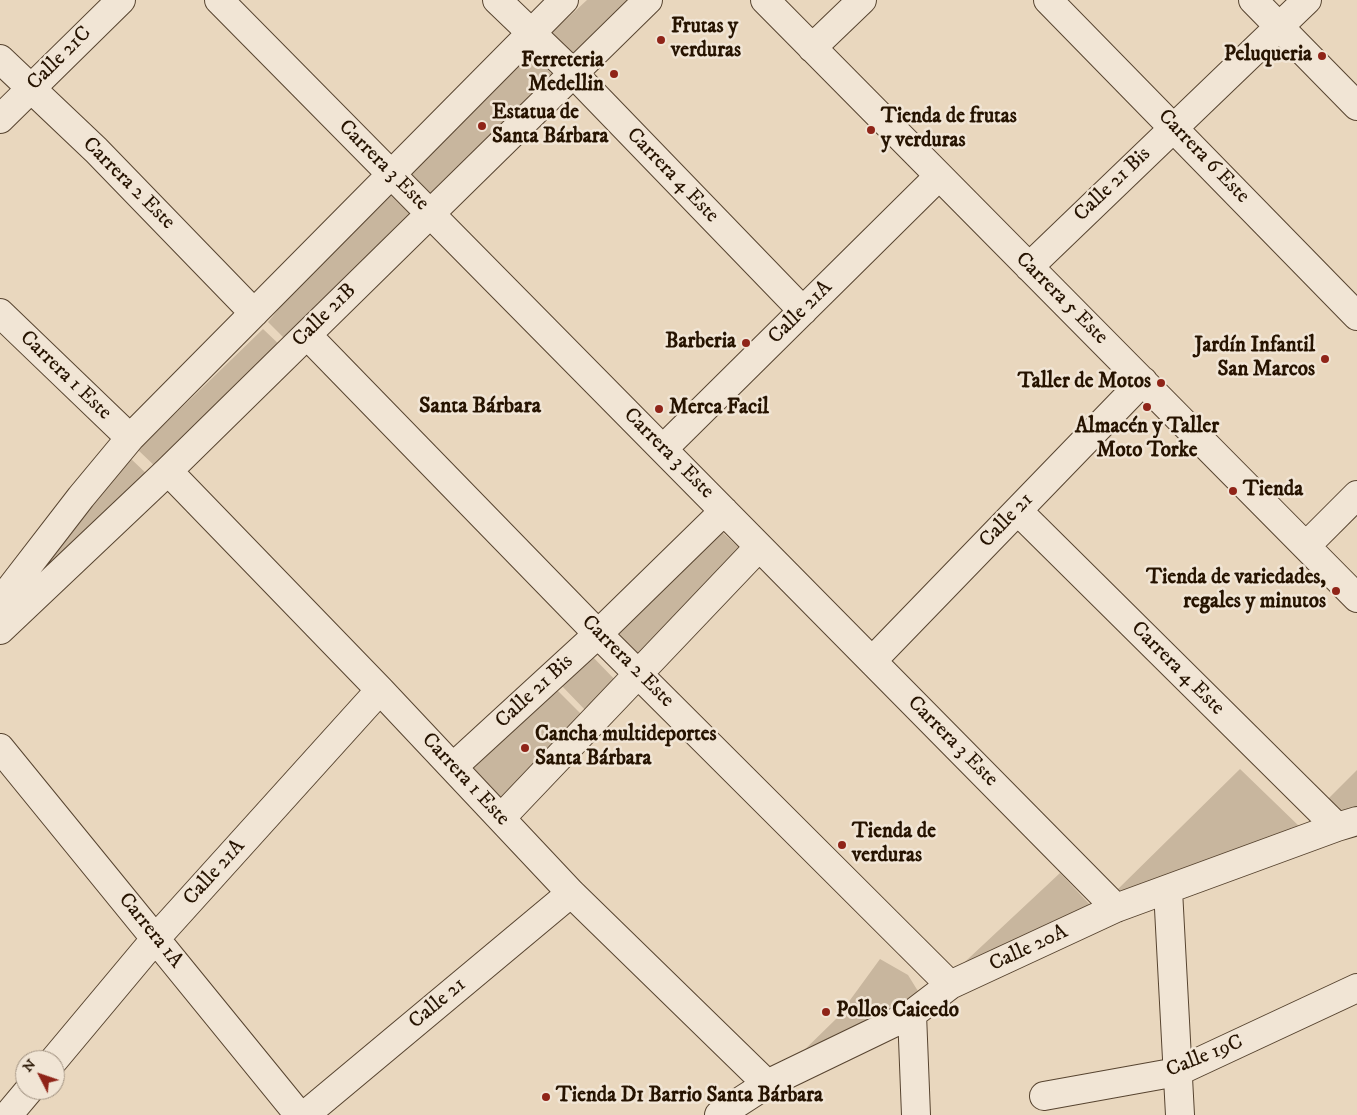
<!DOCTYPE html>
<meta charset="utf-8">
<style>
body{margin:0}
#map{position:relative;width:1357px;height:1115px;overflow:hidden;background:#e9d7be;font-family:"IM FELL DW Pica",serif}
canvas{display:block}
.north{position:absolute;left:15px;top:1050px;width:50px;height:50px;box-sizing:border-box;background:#f1e5d5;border:1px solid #a09180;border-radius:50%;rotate:311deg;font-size:14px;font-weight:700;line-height:20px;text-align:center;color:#261300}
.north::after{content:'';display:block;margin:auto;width:18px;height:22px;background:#8f2418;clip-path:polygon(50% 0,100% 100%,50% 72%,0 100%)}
</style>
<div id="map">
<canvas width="1357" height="1115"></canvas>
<div class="north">N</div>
</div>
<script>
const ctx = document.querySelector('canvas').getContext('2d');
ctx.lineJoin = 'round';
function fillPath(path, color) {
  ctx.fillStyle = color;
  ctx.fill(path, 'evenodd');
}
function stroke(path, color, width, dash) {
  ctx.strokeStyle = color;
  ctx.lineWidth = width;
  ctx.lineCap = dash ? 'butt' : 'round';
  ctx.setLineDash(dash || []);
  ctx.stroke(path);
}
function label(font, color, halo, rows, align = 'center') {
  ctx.font = font + ' "IM FELL DW Pica",serif';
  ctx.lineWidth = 5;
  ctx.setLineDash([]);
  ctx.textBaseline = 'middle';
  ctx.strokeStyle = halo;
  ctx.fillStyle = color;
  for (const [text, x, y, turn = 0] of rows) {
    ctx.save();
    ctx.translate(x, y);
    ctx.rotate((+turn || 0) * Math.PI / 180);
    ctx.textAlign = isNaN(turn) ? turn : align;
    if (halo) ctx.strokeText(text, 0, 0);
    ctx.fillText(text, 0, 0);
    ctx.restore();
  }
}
const green = new Path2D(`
 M587,0H638L572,63L546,38Z
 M529,51L558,80L435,201L400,163Z
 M380,185L417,221L291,345L268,322Z
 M263,329L283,348L158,469L138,450Z
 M129,457L149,476L23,589Z
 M722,532L746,554L636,666L612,640Z
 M590,654L620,685L589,714L560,684Z
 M551,684L589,722L499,811L461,774Z
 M1240,769L1301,828L1126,894L1117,890Z
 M1357,770V814L1340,819L1323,804Z
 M1060,873L1094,909L953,973Z
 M880,959L908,975L921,996L793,1061L837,1018Z`);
const minor = new Path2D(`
 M219,0L1116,908
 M497,0L572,72L803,311
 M765,0L1357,598
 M1048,0L1357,316
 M1253,0L1357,106
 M812,48L862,0
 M0,59L96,150L254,313
 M0,119L121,0
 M1029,267L1307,0
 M0,313L130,438
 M307,335L598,634L950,985
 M663,449L939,176
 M168,471L380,690L571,893L767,1084
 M1018,511L1337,827
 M1306,546L1357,495
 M0,602L81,497L130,438L564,0
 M0,630L168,471L648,0
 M872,661L1143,381
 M0,748L299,1115
 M453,767L598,634L724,511
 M501,818L759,547
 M1168,890L1180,1115
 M912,1014L916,1115
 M54,1060L156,938L380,690
 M1044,1096L1177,1072L1357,988
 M8,1115L29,1090
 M305,1115L571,893
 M719,1115L767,1084L912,1014L950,985L1116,908L1337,827L1357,821`);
const markers = [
 [661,40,5,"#8f2418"],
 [1322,56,5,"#8f2418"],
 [614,74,5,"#8f2418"],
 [482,126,5,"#8f2418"],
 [871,130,5,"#8f2418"],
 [746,343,5,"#8f2418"],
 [1325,359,5,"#8f2418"],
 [1161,383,5,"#8f2418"],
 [1147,407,5,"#8f2418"],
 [659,409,5,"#8f2418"],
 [1233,491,5,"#8f2418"],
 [1336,591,5,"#8f2418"],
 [525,748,5,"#8f2418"],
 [842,845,5,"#8f2418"],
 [826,1012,5,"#8f2418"],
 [546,1097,5,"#8f2418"]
];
const poiNames = [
 ["Frutas y",671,28],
 ["verduras",671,52],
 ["Peluqueria",1312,56,"right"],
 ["Ferreteria",604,62,"right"],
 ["Medellin",604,86,"right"],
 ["Estatua de",492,114],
 ["Santa Bárbara",492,138],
 ["Tienda de frutas",881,118],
 ["y verduras",881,142],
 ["Barberia",736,343,"right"],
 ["Jardín Infantil",1315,347,"right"],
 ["San Marcos",1315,371,"right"],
 ["Taller de Motos",1151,383,"right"],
 ["Merca Facil",669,409],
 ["Almacén y Taller",1147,428,"center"],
 ["Moto Torke",1147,452,"center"],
 ["Tienda",1243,491],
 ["Tienda de variedades,",1326,579,"right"],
 ["regales y minutos",1326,603,"right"],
 ["Cancha multideportes",535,736],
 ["Santa Bárbara",535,760],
 ["Tienda de",852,833],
 ["verduras",852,857],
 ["Pollos Caicedo",836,1012],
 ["Tienda D1 Barrio Santa Bárbara",556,1097]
];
const streetNames = [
 ["Calle 21C",60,59,-45],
 ["Carrera 6 Este",1203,157,46],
 ["Carrera 3 Este",383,166,45],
 ["Carrera 4 Este",672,176,46],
 ["Carrera 2 Este",128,184,45],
 ["Calle 21 Bis",1113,185,-44],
 ["Carrera 5 Este",1061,299,45],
 ["Calle 21A",801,313,-45],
 ["Calle 21B",325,316,-45],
 ["Carrera 1 Este",65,376,44],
 ["Carrera 3 Este",668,454,45],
 ["Calle 21",1007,521,-46],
 ["Carrera 2 Este",627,662,45],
 ["Carrera 4 Este",1177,669,45],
 ["Calle 21 Bis",535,692,-43],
 ["Carrera 3 Este",952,742,45],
 ["Carrera 1 Este",465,780,47],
 ["Calle 21A",215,873,-48],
 ["Carrera 1A",150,931,51],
 ["Calle 20A",1029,949,-25],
 ["Calle 21",438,1004,-40],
 ["Calle 19C",1205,1057,-22]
];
const neighbourhoodNames = [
 ["Santa Bárbara",480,407]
];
fillPath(green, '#c8b69e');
stroke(minor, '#574430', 30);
stroke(minor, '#f1e5d5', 28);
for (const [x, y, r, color] of markers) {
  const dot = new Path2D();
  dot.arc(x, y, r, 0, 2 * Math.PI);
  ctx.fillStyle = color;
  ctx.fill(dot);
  stroke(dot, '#f1e5d5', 2);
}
label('bold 21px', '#261300', '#f1e5d5', poiNames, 'left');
label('21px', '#261300', '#f1e5d5', streetNames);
label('bold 22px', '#261300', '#f1e5d5', neighbourhoodNames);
</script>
